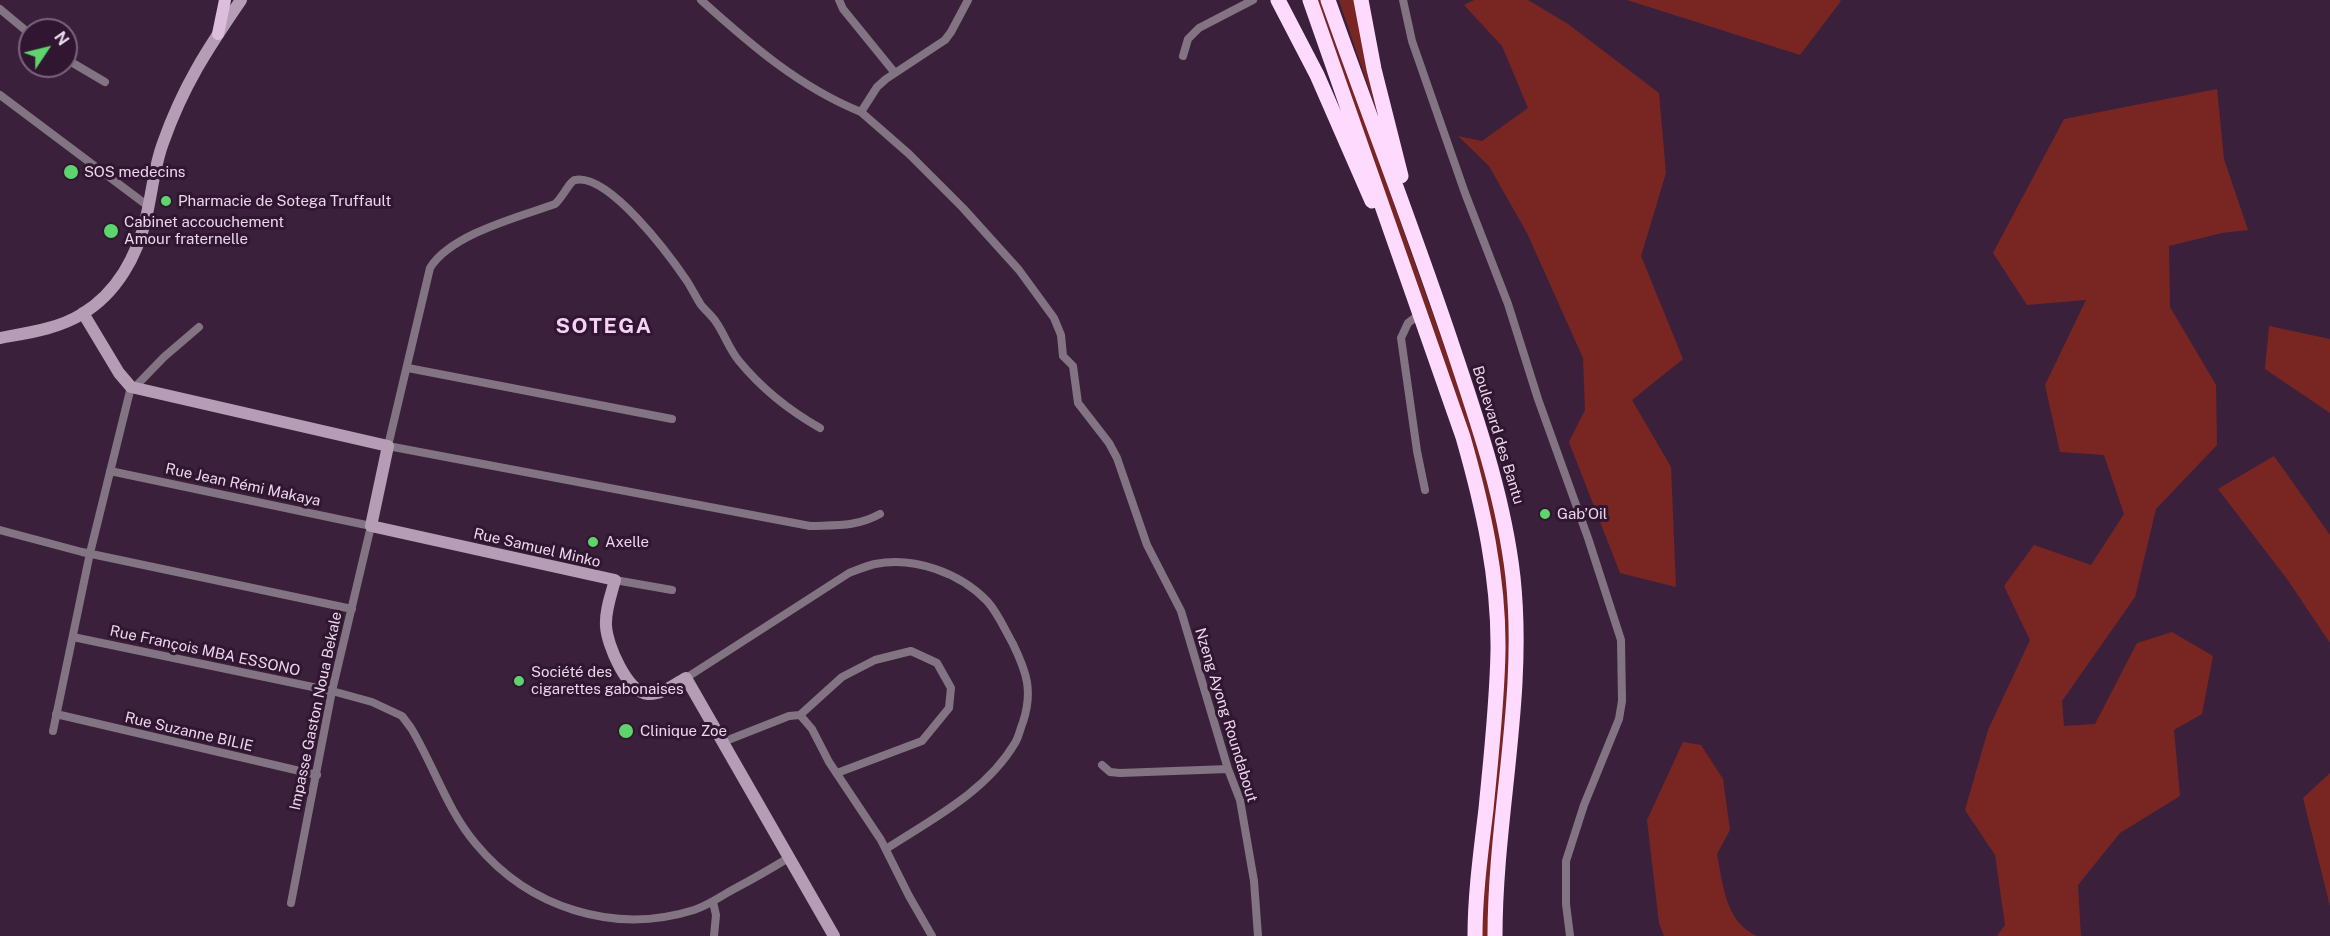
<!DOCTYPE html>
<meta charset="utf-8">
<style>
body{margin:0}
#map{position:relative;width:2330px;height:936px;overflow:hidden;background:#3b203c;font-family:"Public Sans",sans-serif}
canvas{display:block}
.north{position:absolute;left:18px;top:18px;width:60px;height:60px;box-sizing:border-box;background:#311632;border:2px solid #7b647c;border-radius:50%;rotate:55deg;font-size:16px;font-weight:700;line-height:24px;text-align:center;color:#ead8ea}
.north::after{content:'';display:block;margin:auto;width:21px;height:27px;background:#5dd56c;clip-path:polygon(50% 0,100% 100%,50% 72%,0 100%)}
</style>
<div id="map">
<canvas width="2330" height="936"></canvas>
<div class="north">N</div>
</div>
<script>
const ctx = document.querySelector('canvas').getContext('2d');
ctx.lineJoin = 'round';
function fillPath(path, color) {
  ctx.fillStyle = color;
  ctx.fill(path, 'evenodd');
}
function stroke(path, color, width, dash) {
  ctx.strokeStyle = color;
  ctx.lineWidth = width;
  ctx.lineCap = dash ? 'butt' : 'round';
  ctx.setLineDash(dash || []);
  ctx.stroke(path);
}
function label(font, color, halo, rows, align = 'center') {
  ctx.font = font + ' "Public Sans",sans-serif';
  ctx.lineWidth = 6;
  ctx.setLineDash([]);
  ctx.textBaseline = 'middle';
  ctx.strokeStyle = halo;
  ctx.fillStyle = color;
  for (const [text, x, y, turn = 0] of rows) {
    ctx.save();
    ctx.translate(x, y);
    ctx.rotate((+turn || 0) * Math.PI / 180);
    ctx.textAlign = isNaN(turn) ? turn : align;
    if (halo) ctx.strokeText(text, 0, 0);
    ctx.fillText(text, 0, 0);
    ctx.restore();
  }
}
const green = new Path2D(`
 M1315,0H1322L1483,456L1502,543L1508,595L1510,687L1489,936H1482L1481,919L1505,659L1499,572Z
 M1339,0H1354L1384,133Z
 M1474,0H1528L1568,24L1659,93L1666,173L1641,256L1683,359L1632,400L1671,467L1676,587L1620,573L1569,442L1585,410L1583,358L1527,233L1489,166L1458,136L1482,141L1528,108L1502,46L1464,5Z
 M1627,0H1840L1841,1L1800,55Z
 M2217,89L2224,159L2248,230L2222,233L2169,246L2170,307L2216,385L2217,445L2156,509L2135,597L2062,701L2064,726L2095,724L2137,643L2172,632L2213,656L2202,714L2174,730L2180,796L2120,833L2078,885L2081,936H1997L2005,925L1995,855L1965,810L1988,730L2030,640L2004,586L2034,545L2091,565L2124,514L2104,455L2060,452L2045,385L2086,300L2027,305L1993,253L2064,119Z
 M2269,326L2330,339V413L2265,369Z
 M2274,456L2330,535V643L2287,579L2218,489Z
 M1683,742L1701,745L1723,779L1730,830L1717,854C1723,884 1725,922 1757,936H1664L1659,923L1647,820Z
 M2330,773V906L2303,798Z`);
const street = new Path2D(`
 M701,0C750,44 799,87 861,112L877,87L886,79L945,40L951,32L968,0
 M839,0L843,9L895,73
 M1403,0L1412,41L1465,193L1508,304L1538,399L1588,538L1621,640L1622,701L1619,719L1584,805L1566,861V904L1570,936
 M0,9L30,34
 M1183,56L1188,39L1199,28L1253,0
 M66,59L105,82
 M0,95L148,206
 M861,112L909,154L963,208L1019,270L1054,318L1061,335L1063,356L1073,366L1078,403L1109,443L1117,458L1147,545L1181,611L1228,769L1240,800L1254,881L1258,936
 M1420,314L1408,323L1401,338L1417,451L1425,490
 M408,368L672,419
 M134,388L164,357L199,327
 M820,428C790,411 762,389 739,361C729,349 725,335 716,322C712,316 706,311 701,305C696,297 692,289 687,281C670,256 609,173 575,180C570,181 562,198 555,204C519,217 451,234 430,268L388,446L810,526C837,525 856,527 880,514
 M110,471L371,526L332,691L291,903
 M0,530L82,552L352,609
 M615,580L672,590
 M73,637L332,691L372,702L402,716L411,728C434,766 447,810 476,844C529,908 614,935 694,910C709,905 721,896 734,889C753,879 772,868 790,857
 M686,678L849,573C857,570 866,566 875,564C914,556 960,573 987,601C998,613 1005,630 1013,644C1027,673 1033,691 1023,722C1020,729 1019,737 1015,743C986,792 932,819 886,849
 M56,714L317,775
 M800,715L842,677L875,660L911,651L937,663L951,688L949,708L922,741L837,773
 M800,715L812,729L829,762L881,840L909,896L932,936
 M53,731L90,553L131,387
 M723,742L789,716L800,715
 M1102,765L1110,772L1120,773L1228,769
 M713,902L716,915L714,936`);
const secondary = new Path2D(`
 M83,313L119,373L131,387L388,446L371,526L615,580C611,595 605,611 606,626C607,645 627,692 648,694C662,695 675,684 686,678L834,936
 M0,338C27,333 58,329 82,314C117,293 137,256 146,218C152,193 154,167 163,143C183,86 208,48 241,0`);
const primary = new Path2D(`
 M218,34L225,0`);
const highway = new Path2D(`
 M1278,0L1317,75L1372,201
 M1310,0L1463,437C1483,507 1499,578 1498,651C1497,704 1491,757 1486,809C1481,851 1475,894 1475,936
 M1328,0C1369,116 1414,231 1453,348C1478,423 1504,498 1513,577C1526,698 1495,816 1495,936
 M1361,0L1374,69L1401,176`);
const markers = [
 [71,172,8,"#5dd56c"],
 [166,201,6,"#5dd56c"],
 [111,231,8,"#5dd56c"],
 [1545,514,6,"#5dd56c"],
 [593,542,6,"#5dd56c"],
 [519,681,6,"#5dd56c"],
 [626,731,8,"#5dd56c"]
];
const poiNames = [
 ["SOS medecins",84,172],
 ["Pharmacie de Sotega Truffault",178,201],
 ["Cabinet accouchement",124,222],
 ["Amour fraternelle",124,239],
 ["Gab’Oil",1557,514],
 ["Axelle",605,542],
 ["Société des",531,672],
 ["cigarettes gabonaises",531,689],
 ["Clinique Zoe",640,731]
];
const streetNames = [
 ["Boulevard des Bantu",1498,435,73],
 ["Rue Jean Rémi Makaya",243,485,12],
 ["Rue Samuel Minko",537,548,13],
 ["Rue François MBA ESSONO",205,651,12],
 ["Impasse Gaston Noua Bekale",316,711,-78],
 ["Nzeng Ayong Roundabout",1226,715,73],
 ["Rue Suzanne BILIE",189,732,13]
];
const districtNames = [
 ["SOTEGA",604,327]
];
fillPath(green, '#792623');
stroke(street, '#837483', 8);
stroke(secondary, '#b59eb5', 12);
stroke(primary, '#dcbddc', 12);
stroke(highway, '#ffdaff', 15);
for (const [x, y, r, color] of markers) {
  const dot = new Path2D();
  dot.arc(x, y, r, 0, 2 * Math.PI);
  ctx.fillStyle = color;
  ctx.fill(dot);
  stroke(dot, '#311632', 2);
}
label('15px', '#ead8ea', '#311632', poiNames, 'left');
label('15px', '#ead8ea', '#311632', streetNames);
ctx.letterSpacing = '1.5px';
label('bold 21px', '#f6d2f6', '#311632', districtNames);
ctx.letterSpacing = '0px';
</script>
